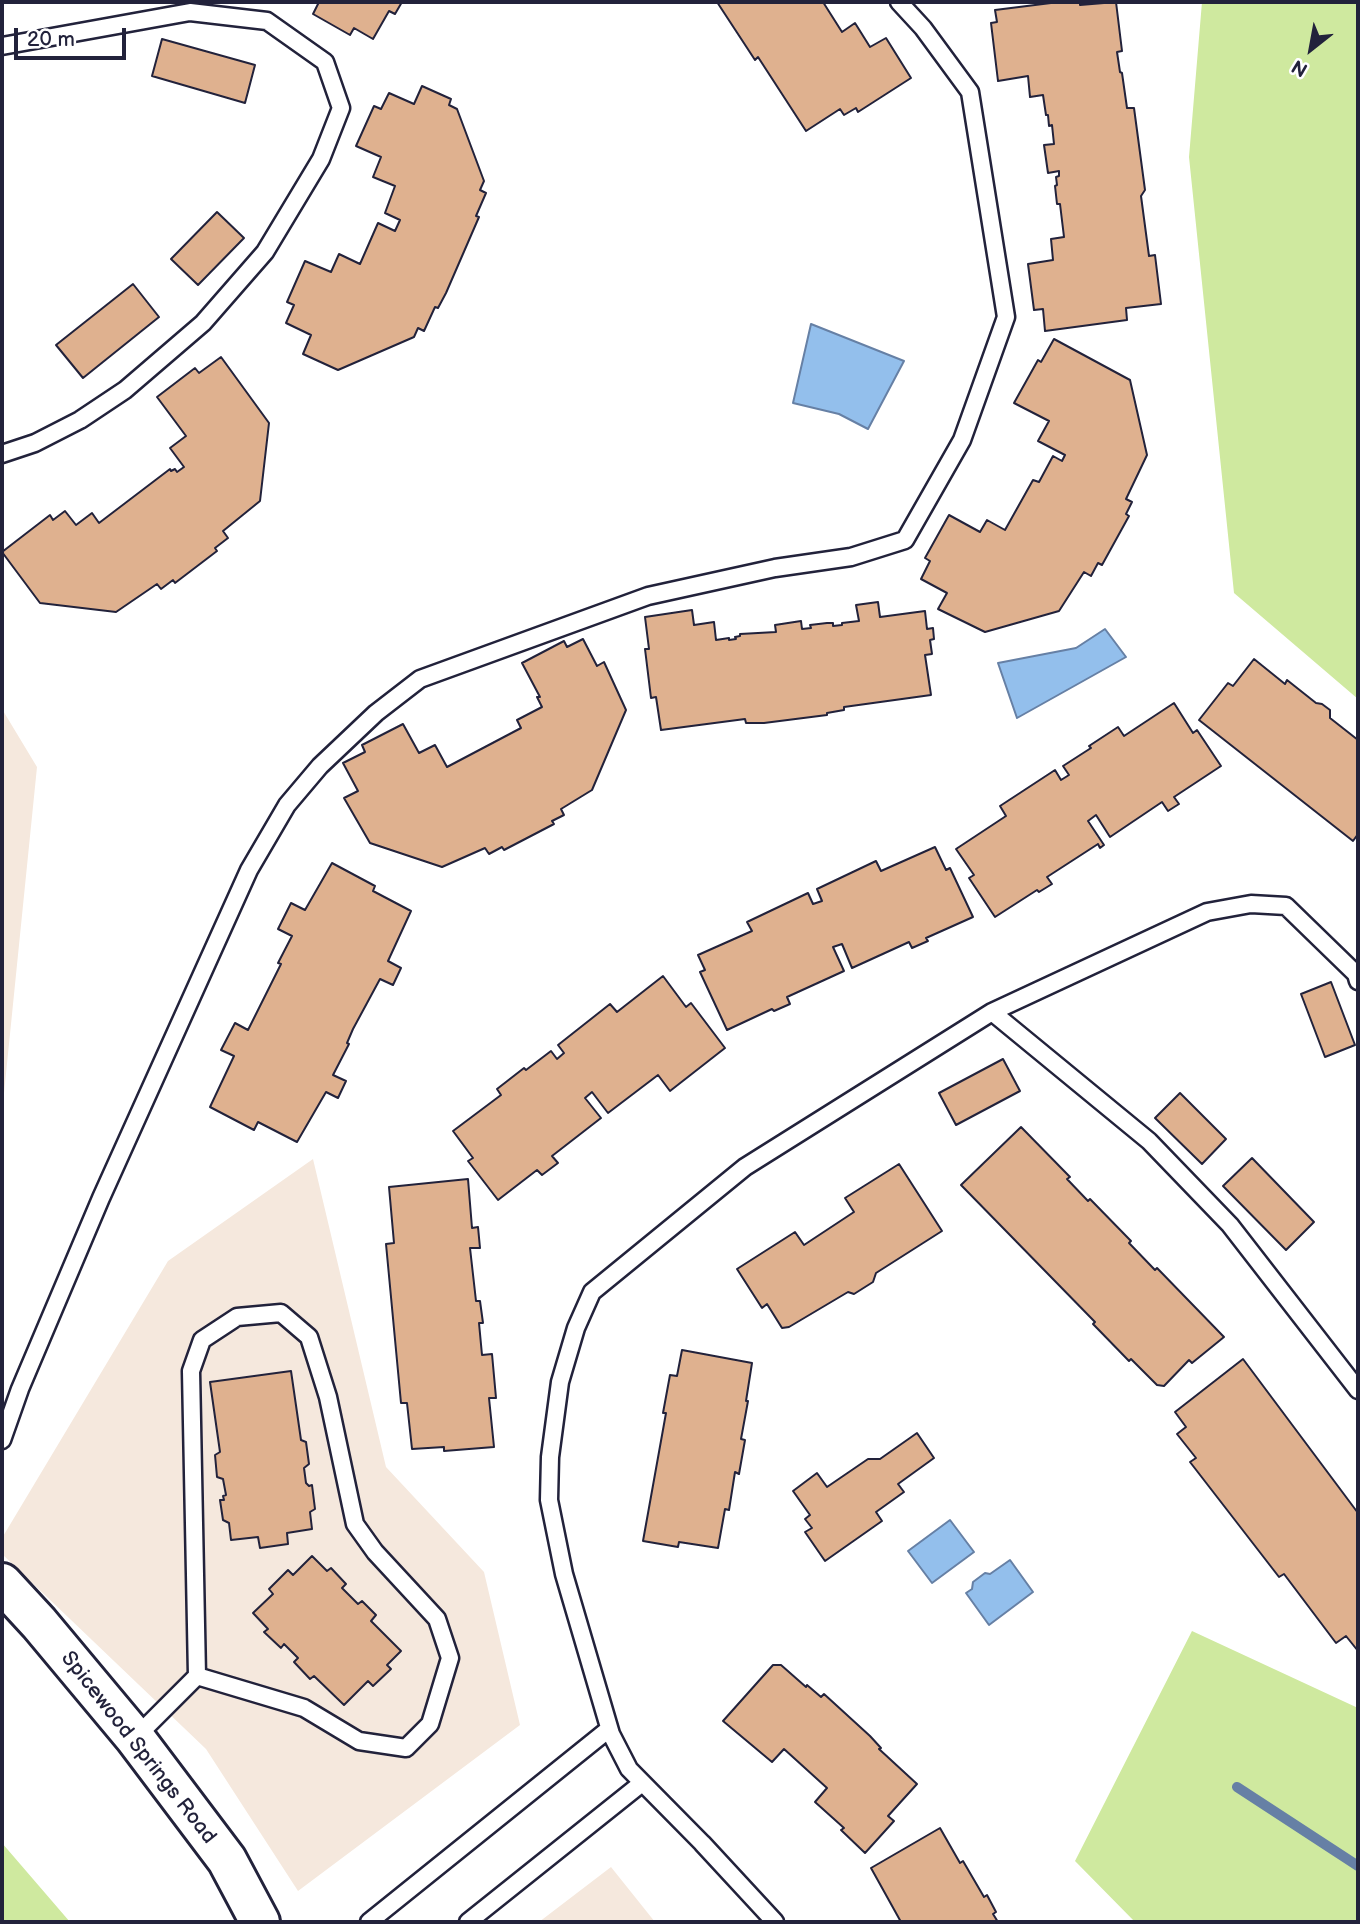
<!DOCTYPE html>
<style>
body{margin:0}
#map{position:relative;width:1360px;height:1924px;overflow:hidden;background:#fff;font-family:"Balsamiq Sans",sans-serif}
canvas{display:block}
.frame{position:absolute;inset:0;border:4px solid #22223b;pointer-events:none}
.north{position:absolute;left:1276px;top:14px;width:70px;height:70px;-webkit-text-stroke:5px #fff;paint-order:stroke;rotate:211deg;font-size:19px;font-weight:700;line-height:28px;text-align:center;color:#22223b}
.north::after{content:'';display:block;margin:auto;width:24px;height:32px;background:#22223b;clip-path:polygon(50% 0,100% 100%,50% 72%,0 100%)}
.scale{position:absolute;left:14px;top:28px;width:112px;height:32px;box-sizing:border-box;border:4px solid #22223b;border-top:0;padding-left:9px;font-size:21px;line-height:24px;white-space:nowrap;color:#22223b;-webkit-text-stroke:5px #fff;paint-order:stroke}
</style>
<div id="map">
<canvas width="1360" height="1924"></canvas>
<div class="frame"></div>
<div class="north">N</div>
<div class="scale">20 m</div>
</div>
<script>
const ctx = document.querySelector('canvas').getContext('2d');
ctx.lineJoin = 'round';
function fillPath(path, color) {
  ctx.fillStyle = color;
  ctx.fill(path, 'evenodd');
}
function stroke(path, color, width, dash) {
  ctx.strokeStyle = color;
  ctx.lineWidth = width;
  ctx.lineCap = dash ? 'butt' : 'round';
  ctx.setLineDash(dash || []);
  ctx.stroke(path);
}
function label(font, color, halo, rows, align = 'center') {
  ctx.font = font + ' "Balsamiq Sans",sans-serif';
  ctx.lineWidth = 7;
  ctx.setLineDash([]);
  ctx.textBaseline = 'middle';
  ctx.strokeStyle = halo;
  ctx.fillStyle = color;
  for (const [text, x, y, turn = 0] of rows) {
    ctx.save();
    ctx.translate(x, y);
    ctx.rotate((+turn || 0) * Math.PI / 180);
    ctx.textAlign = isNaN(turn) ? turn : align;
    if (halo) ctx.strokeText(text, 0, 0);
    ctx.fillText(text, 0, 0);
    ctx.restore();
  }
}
const built = new Path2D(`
 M2,709L37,767L2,1113Z
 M313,1159L386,1467L484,1572L520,1725L298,1891L206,1749L2,1554V1538L168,1261Z
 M611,1867L655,1922H539Z`);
const green = new Path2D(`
 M1202,2H1358V699L1234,593L1189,157Z
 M1192,1631L1358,1708V1922H1135L1075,1861Z
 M2,1843L70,1922H2Z`);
const water = new Path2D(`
 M811,324L904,361L868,429L839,414L793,403Z
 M1105,629L1126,657L1017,718L998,663L1076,648Z
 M950,1520L974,1552L932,1583L908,1551Z
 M1010,1560L1033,1592L989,1625L966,1593L972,1589L973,1582L985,1573L990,1574Z`);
const stream = new Path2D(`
 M1237,1787L1358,1866`);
const building = new Path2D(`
 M319,2H402L395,14L389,11L373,39L354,28L350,35L313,14Z
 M717,2H823L842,32L855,23L870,47L886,38L911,78L858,112L856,108L844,115L840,109L806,131L758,57L755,60Z
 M1059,2H1080V5L1116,2L1122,51L1117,52L1120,72L1122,73L1127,108H1134L1145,190L1141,196L1149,256L1155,255L1161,304L1126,308L1127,320L1045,331L1043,309L1034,310L1028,264L1053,260L1051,239L1064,237L1060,204H1057L1055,186L1057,185L1056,177L1059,176V171L1048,173L1044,145L1054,144L1052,125L1049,126L1048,115H1046L1043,95L1030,97L1028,76L998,81L991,23L997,22L995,10Z
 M162,39L255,65L245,103L152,76Z
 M422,86L451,99L449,105L457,109L484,181L480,190L486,193L476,216L479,217L446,293L438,308L435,307L424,331L418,328L414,337L338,370L303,354L311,335L286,323L294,305L287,302L305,261L331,272L339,254L360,264L378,223L395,231L400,220L385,213L395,186L373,177L381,157L356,146L374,106L381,109L389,93L414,104Z
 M217,212L244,238L198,285L171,259Z
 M133,284L159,317L83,378L56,345Z
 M1054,339L1130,380L1147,455L1126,499L1132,502L1126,514L1129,516L1102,565L1098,563L1091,576L1084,572L1059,611L985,632L938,609L947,593L921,579L930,561L925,558L949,515L980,532L987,520L1005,530L1033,480L1039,482L1053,456L1062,461L1065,455L1038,441L1049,421L1014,403L1038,360L1041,362Z
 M221,357L269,423L260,501L223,531L228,538L215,548L217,551L175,583L173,580L161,589L157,584L116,612L40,603L2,552L50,515L53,520L65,511L76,525L92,513L99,523L170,469L171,471L175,469L177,472L184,467L170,448L186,436L157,397L195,368L199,373Z
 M878,602L880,617L925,611L927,629L933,628L934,639L930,640L932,654L925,655L931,695L844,707V710L827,713V715L764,723H746L745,719L661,730L656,697L651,698L645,649H649L645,617L692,610L694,625L714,622L716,640L729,638V640L736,639L735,637L740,636V634L776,632L775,625L801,621L802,629L811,628L810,625L827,623H833V626L842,625V623L859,621L856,605Z
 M583,639L597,666L604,662L626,710L592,790L561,809L564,815L552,821L554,824L504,850L502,847L489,854L485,848L442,867L370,843L344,798L358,791L343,763L365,752L362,745L403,724L419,753L435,745L447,767L521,728L517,720L542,707L537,697H540L522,663L564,641L567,647Z
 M1254,659L1285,684L1287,680L1316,703L1322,704L1330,710V718L1358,740V834L1353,841L1199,720L1228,683L1233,686Z
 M1174,703L1193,733L1197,730L1221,766L1174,797L1179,804L1168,811L1162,802L1110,837L1096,815L1088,821L1104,845L1100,848L1098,844L1047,877L1052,884L1039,892L1037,890L995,917L969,878L974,875L956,849L1006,816L1000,806L1055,770L1061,780L1069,775L1063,766L1091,748L1089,746L1118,727L1124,736Z
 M935,847L946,870L950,868L973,917L926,938L928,941L912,948L909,942L852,968L842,944L833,947L844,971L787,997L790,1004L774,1011L772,1009L727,1030L700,972L705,970L698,955L752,931L747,922L808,893L813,904L822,901L817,889L876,861L881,871Z
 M332,863L375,886L373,891L411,911L388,961L401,968L393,985L380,979L353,1029L347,1043L349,1044L333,1075L346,1081L338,1098L326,1092L297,1142L258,1122L254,1130L210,1107L234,1056L221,1050L235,1023L248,1030L281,964L278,963L292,936L278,929L291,903L305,910Z
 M663,976L686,1007L691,1003L725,1048L670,1091L658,1075L608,1113L592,1092L585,1098L601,1118L552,1156L558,1163L542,1175L537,1170L498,1200L468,1161L473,1158L453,1131L501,1095L497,1089L524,1068L526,1070L551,1051L557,1059L564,1053L558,1045L610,1004L617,1012Z
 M1331,982L1355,1045L1325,1057L1301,994Z
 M1003,1059L1020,1091L956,1125L939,1093Z
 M1180,1093L1226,1139L1202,1164L1155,1118Z
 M1021,1127L1070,1177L1067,1179L1088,1201L1090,1199L1131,1241L1129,1243L1155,1270L1157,1268L1224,1337L1192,1363L1189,1360L1164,1386L1157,1385L1131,1359L1129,1361L1093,1324L1095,1322L961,1185Z
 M1252,1158L1314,1222L1286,1250L1223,1186Z
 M899,1164L942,1231L876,1273L873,1282L854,1294L848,1292L789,1327L782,1328L767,1304L762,1308L737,1269L795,1232L804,1245L854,1212L845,1198Z
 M468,1179L472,1228L478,1227L480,1248H470L476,1301H480L483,1323H479L482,1355L492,1354L496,1398H489L494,1447L444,1451V1447L412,1449L407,1403H401L386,1244L394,1243L389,1187Z
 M682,1350L752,1363L746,1401H748L741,1439L745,1440L739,1474L735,1472L729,1510L725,1509L718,1548L679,1542L678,1547L643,1541L666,1413H663L670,1375L677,1376Z
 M1243,1359L1358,1513V1651L1346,1636L1336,1643L1284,1574L1279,1577L1190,1462L1196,1458L1177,1434L1186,1427L1175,1412Z
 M291,1371L301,1440L306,1442L309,1464L304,1468L306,1483L309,1486L312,1485L315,1509L310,1512L312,1529L287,1533L288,1544L260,1548L258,1537L231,1540L229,1523L223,1520L220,1500H224L223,1496L226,1495L223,1479L217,1477L215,1455L220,1452L210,1382Z
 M917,1433L934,1458L898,1484L904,1492L876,1512L882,1521L825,1561L805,1532L812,1528L805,1519L810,1515L793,1491L817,1473L827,1487L868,1459H880Z
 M312,1556L327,1571L331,1568L346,1584L342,1588L358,1604L362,1601L376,1615L371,1621L401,1651L387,1665L391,1669L373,1686L368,1681L344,1705L314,1676L310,1679L294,1662L298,1658L284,1644L281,1648L264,1632L268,1629L253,1613L273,1594L269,1589L288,1570L293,1575Z
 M773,1665H781L806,1687L807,1685L821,1697L824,1694L870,1736L881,1748L879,1749L917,1784L888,1816L894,1821L865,1853L841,1830L844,1828L815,1802L827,1788L784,1749L772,1762L723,1721Z
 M940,1828L960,1863L963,1861L984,1897L987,1895L996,1912L993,1914L998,1922H901L871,1868Z`);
const service = new Path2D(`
 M2,46L190,12L267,21L325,62L341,108L321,159L265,252L203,323L125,390L80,420L35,443L2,454
 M992,1012L1149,1141L1230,1225L1358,1390
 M2,1440L20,1389L101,1198L249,870L287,805L320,766L376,713L420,679L648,596L775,568L851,557L905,540L962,440L1006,317L970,92L923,28L899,2
 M135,1738L197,1676L191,1371L202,1340L237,1317L281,1313L309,1337L328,1397L355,1524L375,1552L437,1619L450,1658L430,1724L406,1748L359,1741L304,1708L197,1676
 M369,1922L609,1729
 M468,1922L642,1783
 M775,1922L702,1843L629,1769L611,1734L564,1574L549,1500L550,1457L560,1382L576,1328L592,1292L745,1167L992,1012L1207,912L1251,904L1286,906L1356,974L1358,981`);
const secondary = new Path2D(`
 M2,1583L39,1623L135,1738L227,1860L260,1922`);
const streetNames = [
 ["Spicewood Springs Road",138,1748,52]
];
fillPath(built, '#f5e8dd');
fillPath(green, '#cfe99f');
fillPath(water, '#93bfec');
stroke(water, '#6680a5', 2);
stroke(stream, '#6680a5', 10);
fillPath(building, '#dfb18f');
stroke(building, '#22223b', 2);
stroke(service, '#22223b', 21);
stroke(secondary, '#22223b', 44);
stroke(service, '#fff', 16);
stroke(secondary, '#fff', 38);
label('21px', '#22223b', '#fff', streetNames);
</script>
